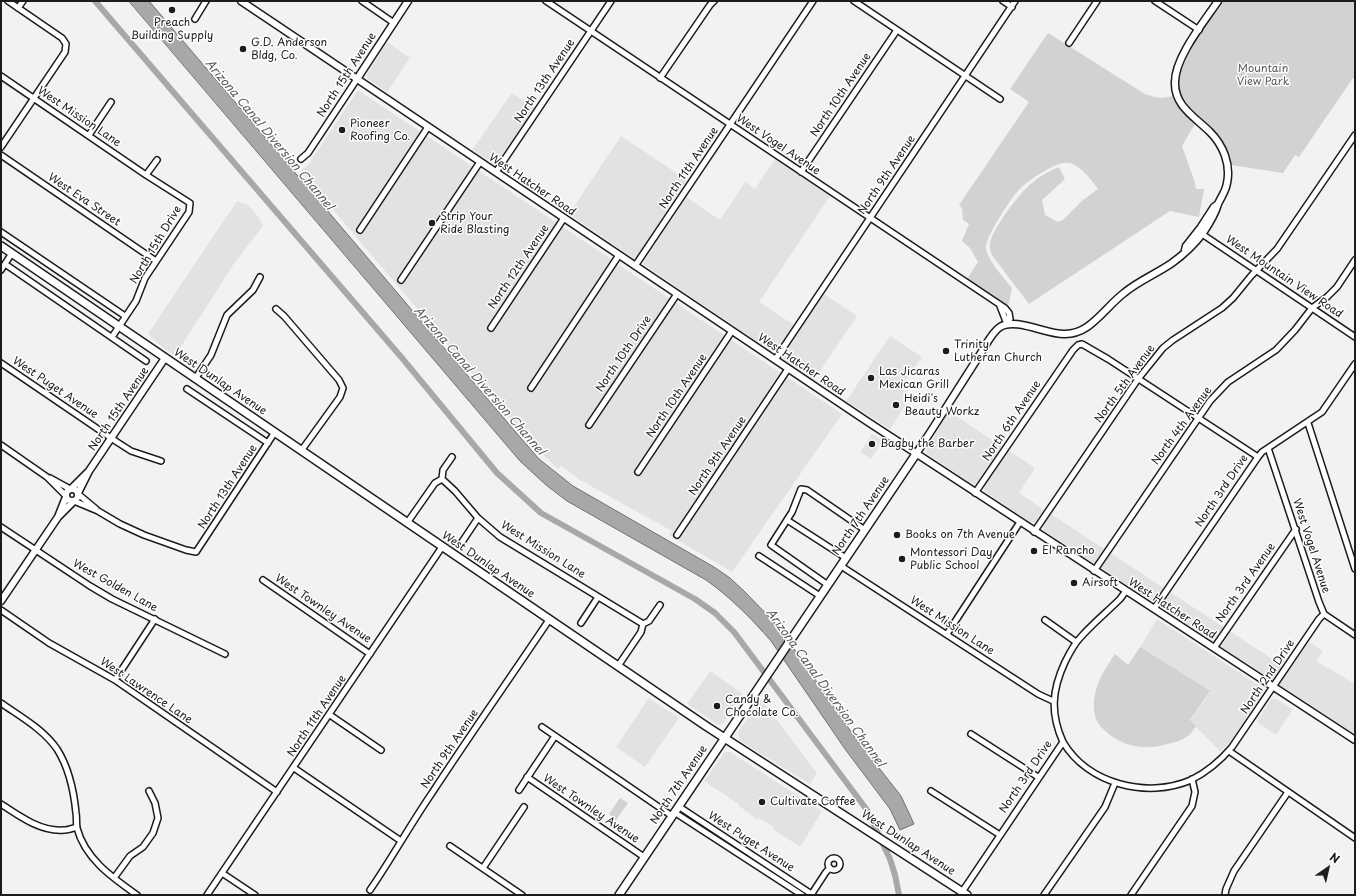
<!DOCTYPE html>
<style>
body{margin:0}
#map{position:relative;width:1356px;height:896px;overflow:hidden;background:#f2f2f2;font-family:"Playpen Sans",sans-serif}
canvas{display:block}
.frame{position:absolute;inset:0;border:2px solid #1c1c1c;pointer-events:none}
.north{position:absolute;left:1308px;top:848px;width:40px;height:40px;-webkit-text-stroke:3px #fff;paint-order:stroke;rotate:34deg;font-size:11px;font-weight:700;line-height:16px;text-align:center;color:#1c1c1c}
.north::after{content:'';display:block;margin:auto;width:14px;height:18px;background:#1c1c1c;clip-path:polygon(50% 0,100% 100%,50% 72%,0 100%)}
</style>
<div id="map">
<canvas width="1356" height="896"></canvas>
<div class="frame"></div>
<div class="north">N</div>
</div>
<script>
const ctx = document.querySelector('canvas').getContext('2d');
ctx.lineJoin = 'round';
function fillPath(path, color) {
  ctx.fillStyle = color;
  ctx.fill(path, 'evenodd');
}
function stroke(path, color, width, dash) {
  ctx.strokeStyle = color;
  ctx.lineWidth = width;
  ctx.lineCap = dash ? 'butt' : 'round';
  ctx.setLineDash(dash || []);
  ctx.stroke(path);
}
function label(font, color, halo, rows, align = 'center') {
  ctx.font = font + ' "Playpen Sans",sans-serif';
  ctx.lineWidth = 3;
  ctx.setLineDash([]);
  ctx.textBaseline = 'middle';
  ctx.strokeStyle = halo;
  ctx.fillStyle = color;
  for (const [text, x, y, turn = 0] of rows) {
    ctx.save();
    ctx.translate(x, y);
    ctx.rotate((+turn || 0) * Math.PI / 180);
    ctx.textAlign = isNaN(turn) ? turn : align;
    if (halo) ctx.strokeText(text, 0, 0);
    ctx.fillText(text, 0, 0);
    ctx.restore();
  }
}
const built = new Path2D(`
 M387,42L410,58L387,92L367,78L366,76Z
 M358,90L842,414L732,572L669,535L672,531L580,480L561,466L558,469L534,446L300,171L308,165Z
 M512,93L535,108L497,163H493L472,150Z
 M621,136L687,180L637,256L633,258L569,214Z
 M775,159L830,196L759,302L794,325L777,349L774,351H771L644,265L643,263L686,197L720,220L745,182L755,189Z
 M237,201L248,205L260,219L263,226L233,265L175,356L162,347L148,334Z
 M824,294L857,316L814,380L784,360L783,357V354Z
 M890,336L922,357L901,388L911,396L890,429L846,401Z
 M949,411L1002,447L977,482L975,484L971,483L927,454L926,452L927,448Z
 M872,434L883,441L871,459L860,452Z
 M1008,450L1035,468L1019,493L1044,510L1035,522H1030L984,491V486Z
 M1051,514L1289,670L1309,642L1323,651L1316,661L1355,684V734L1044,531L1043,525Z
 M1157,619L1266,690L1229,743L1220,751L1190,721L1210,692L1140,647Z
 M710,671L743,694L724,722L721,725L717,724L687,704Z
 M649,698L679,718L645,767L616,747Z
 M761,699L817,773L810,784L740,741L738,732Z
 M1271,699H1276L1293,709L1276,735L1257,722Z
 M725,752H730L822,811L800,847L773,829L774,827L759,818L758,820L739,806L740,805L704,781Z`);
const green = new Path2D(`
 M1223,1H1355V79L1353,78L1299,157L1295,155L1283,173L1231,165C1228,146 1216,133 1201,121C1191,112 1181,103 1178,89C1173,61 1208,23 1223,1Z
 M1048,33L1145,94C1156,98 1162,99 1173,96C1178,108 1186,115 1195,124L1182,146L1194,180L1196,189H1204L1199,217L1170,211L1029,304L991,254C991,251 989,247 990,244C991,231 1020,192 1032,183C1040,176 1049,171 1059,167L1065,179L1042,200L1045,215L1058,222L1063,220L1083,200L1098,189C1093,181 1079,164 1069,163C1057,160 1025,182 1017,192C1009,201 986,237 986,247C986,259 1005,279 1012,288L1009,303L1007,306L967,279L978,262L970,248L962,241L969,224L963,220L962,208L959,205L1029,102L1010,89Z
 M1140,647L1210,691L1190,720L1196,726C1194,729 1191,734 1188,736C1184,739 1177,742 1171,743C1150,750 1129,749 1110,735C1104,730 1097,724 1095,716C1090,692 1102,673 1115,654L1128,665Z
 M620,798L628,803L616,820L609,814Z`);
const water = new Path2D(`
 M129,1H149L514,430L539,459L573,486L714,567L730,578L744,591L779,627L854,736L901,796L914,824L900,830L890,809L845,749L771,641C751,618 730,597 706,580L567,501L546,485L520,461Z`);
const canal = new Path2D(`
 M95,1L402,358L497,473L541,513L695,599L715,613L734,632L867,810L890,859L895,875L899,895`);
const minor = new Path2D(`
 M362,1L394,23
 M546,1L1005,308L1009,313L1010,319L1007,324
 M854,1L1000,99
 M1003,1L1012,7
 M1155,1L1199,30
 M18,8L23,1
 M195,19L206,1
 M1069,43L1097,1
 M1,76L146,175L190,203L189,212L145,278L136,301L112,337
 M660,78L710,5L714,1
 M89,135L111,102
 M1,147L65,52L66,44L62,38L8,1
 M1,155L156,261
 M301,159L308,153L357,79
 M496,172L611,1
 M801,172L897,30
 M146,175L157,160
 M360,230L428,127
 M1,232L125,316
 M1202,234L1355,337
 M5,264L146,361
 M635,266L813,1
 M1,270L12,253
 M401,280L480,162
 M1000,306L1007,324
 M276,309L284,316L339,380L343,388L340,397L301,451
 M491,328L564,218
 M775,360L1015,1
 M1,363L117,442L131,451L161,461
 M195,379L211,355L227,315L253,290L260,277
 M531,388L619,255
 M187,389L268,443
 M1308,423L1355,569
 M589,425L677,294
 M1,445L47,477L66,496
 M1268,448L1319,602L1324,614L1355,635
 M638,472L732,331
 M50,478L70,489
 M442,479L455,491L478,518L500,537L643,624
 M975,493L1073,350L1078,345L1082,344L1108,359L1258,457
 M78,494L96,509
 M74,501L98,511L120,524L144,535L186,550L196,552L275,432
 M787,520L846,558
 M407,523L435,483L442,479L443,470L452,457
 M1,527L90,586L112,599L225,654
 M1034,532L1138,379L1163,348L1173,340L1222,308L1233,298L1251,276L1277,249L1355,135
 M677,535L788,369
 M462,542L478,518
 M759,556L820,596
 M841,566L1038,694L1053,701
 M1094,571L1210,401L1228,382L1276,350L1295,330L1312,308L1327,297L1337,287L1355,260
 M263,580L370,654
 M828,585L771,545L792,512L801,489L807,490L865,530
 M1154,609L1258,457L1262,452L1322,412L1355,364
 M1,610L49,643L115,680L277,792
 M1045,620L1076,642
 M581,623L598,597
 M947,634L1020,522
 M1214,648L1296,529
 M618,666L641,632L643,624L649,621L660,605
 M115,680L155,619
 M1,703C21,717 43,729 57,749C69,768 74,792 76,813C77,818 76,823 77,828C85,859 113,878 137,895
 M330,715L381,750
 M542,727L672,816
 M971,734L1038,777
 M1063,742C1088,784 1147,799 1191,780C1207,772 1221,760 1232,747L1319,619L1324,614
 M1229,751L1355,838
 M294,768L401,841
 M527,777L644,857
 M519,790L555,736
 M931,791L1000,835
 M1,804C19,816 41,832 64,830C68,830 73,828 77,827
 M678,806L813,895
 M674,812L802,895
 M450,846L522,895
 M828 864a6 6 0 1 1 12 0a6 6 0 1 1-12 0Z
 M483,868L524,807
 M222,873L255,895
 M114,878L130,856L143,847L153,833L158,818L155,803L149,791
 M370,890C392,858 410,825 432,793C470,735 510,678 549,620
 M962,892L1063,742C1050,713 1052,690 1065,662C1069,654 1074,644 1080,638C1092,624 1107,612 1120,599L1126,591
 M207,895L442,547
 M811,895L826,872L830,868
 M1044,895L1105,807L1115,783
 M1131,895L1192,806L1195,792L1192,779
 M1225,895L1226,889L1234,871L1288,792`);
const tertiary = new Path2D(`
 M241,1L865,420L1355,740
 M357,79L408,1
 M1185,250L1186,246L1201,227L1214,207L1218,204
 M916,454C938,421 959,387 981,353C986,345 992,332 1000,327C1015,317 1048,335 1065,334C1073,334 1081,331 1087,327C1101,317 1111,303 1124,293C1138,281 1156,274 1172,263C1183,255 1194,245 1203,233C1209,224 1215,215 1218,204C1221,197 1226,191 1227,183C1231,164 1223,145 1210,132C1195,117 1174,106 1175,82C1175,57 1204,22 1218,1
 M66 495a6 6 0 1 1 12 0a6 6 0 1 1-12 0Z
 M71,489L88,472
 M78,493L89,471L165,358
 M58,517L74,501
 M1,601L58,517L66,497`);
const secondary = new Path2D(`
 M1,246L706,726L967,895
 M619,895L916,454`);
const markers = [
 [172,10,4,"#1c1c1c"],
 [243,49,4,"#1c1c1c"],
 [342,130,4,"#1c1c1c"],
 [432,223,4,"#1c1c1c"],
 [946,351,4,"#1c1c1c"],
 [871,378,4,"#1c1c1c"],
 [896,405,4,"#1c1c1c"],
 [872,444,4,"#1c1c1c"],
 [897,535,4,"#1c1c1c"],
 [1034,551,4,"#1c1c1c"],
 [902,559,4,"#1c1c1c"],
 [1074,583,4,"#1c1c1c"],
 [717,706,4,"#1c1c1c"],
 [762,802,4,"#1c1c1c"]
];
const poiNames = [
 ["Preach",172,23,"center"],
 ["Building Supply",172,36,"center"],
 ["G.D. Anderson",251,43],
 ["Bldg, Co.",251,56],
 ["Pioneer",350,124],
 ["Roofing Co.",350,137],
 ["Strip Your",440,217],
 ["Ride Blasting",440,230],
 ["Trinity",954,345],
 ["Lutheran Church",954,358],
 ["Las Jicaras",879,372],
 ["Mexican Grill",879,385],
 ["Heidi's",904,399],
 ["Beauty Workz",904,412],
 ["Bagby the Barber",880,444],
 ["Books on 7th Avenue",905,535],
 ["El Rancho",1042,551],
 ["Montessori Day",910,553],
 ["Public School",910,566],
 ["Airsoft",1082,583],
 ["Candy &",725,700],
 ["Chocolate Co.",725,713],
 ["Cultivate Coffee",770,802]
];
const parkNames = [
 ["Mountain",1263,69],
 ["View Park",1263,82]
];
const streetNames = [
 ["North 15th Avenue",347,75,-57],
 ["North 13th Avenue",545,81,-56],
 ["North 10th Avenue",841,95,-56],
 ["West Mission Lane",79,117,34],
 ["West Vogel Avenue",778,145,34],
 ["North 11th Avenue",689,168,-56],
 ["North 9th Avenue",887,175,-56],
 ["West Hatcher Road",532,185,34],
 ["West Eva Street",84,200,34],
 ["North 15th Drive",156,245,-59],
 ["North 12th Avenue",519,267,-56],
 ["West Mountain View Road",1284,277,34],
 ["North 10th Drive",624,354,-56],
 ["West Hatcher Road",801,365,34],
 ["West Dunlap Avenue",220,382,34],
 ["North 5th Avenue",1125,384,-54],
 ["West Puget Avenue",55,388,34],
 ["North 10th Avenue",677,396,-56],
 ["North 15th Avenue",119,409,-56],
 ["North 6th Avenue",1012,421,-56],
 ["North 4th Avenue",1182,426,-54],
 ["North 9th Avenue",718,456,-56],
 ["North 13th Avenue",228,487,-57],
 ["North 3rd Drive",1222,491,-56],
 ["North 7th Avenue",861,516,-56],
 ["West Vogel Avenue",1311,546,72],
 ["West Mission Lane",543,550,32],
 ["West Dunlap Avenue",488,565,34],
 ["North 3rd Avenue",1246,583,-55],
 ["West Golden Lane",115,586,29],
 ["West Townley Avenue",323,609,34],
 ["West Hatcher Road",1172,609,33],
 ["West Mission Lane",952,626,33],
 ["North 2nd Drive",1268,677,-56],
 ["West Lawrence Lane",146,691,34],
 ["North 11th Avenue",317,716,-56],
 ["North 9th Avenue",450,749,-56],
 ["North 3rd Drive",1026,777,-56],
 ["North 7th Avenue",679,785,-56],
 ["West Townley Avenue",591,809,34],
 ["West Puget Avenue",751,842,33],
 ["West Dunlap Avenue",908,843,33]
];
const waterNames = [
 ["Arizona Canal Diversion Channel",269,135,50],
 ["Arizona Canal Diversion Channel",479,381,49],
 ["Arizona Canal Diversion Channel",825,688,54]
];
fillPath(built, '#e2e2e2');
fillPath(green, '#d2d2d2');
fillPath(water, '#a8a8a8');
stroke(water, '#707070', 1);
stroke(canal, '#a8a8a8', 6);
stroke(minor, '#1c1c1c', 8);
stroke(tertiary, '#1c1c1c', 9);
stroke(secondary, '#1c1c1c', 10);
stroke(minor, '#fff', 5);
stroke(tertiary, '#fff', 6);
stroke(secondary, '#fff', 7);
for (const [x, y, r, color] of markers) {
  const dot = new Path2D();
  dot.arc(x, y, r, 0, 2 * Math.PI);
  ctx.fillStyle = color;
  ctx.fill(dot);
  stroke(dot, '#fff', 1.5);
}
label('11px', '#1c1c1c', '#fff', poiNames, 'left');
label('11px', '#5c5c5c', '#fff', parkNames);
label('11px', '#1c1c1c', '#fff', streetNames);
label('italic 12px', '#5b5b5b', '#fff', waterNames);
</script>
